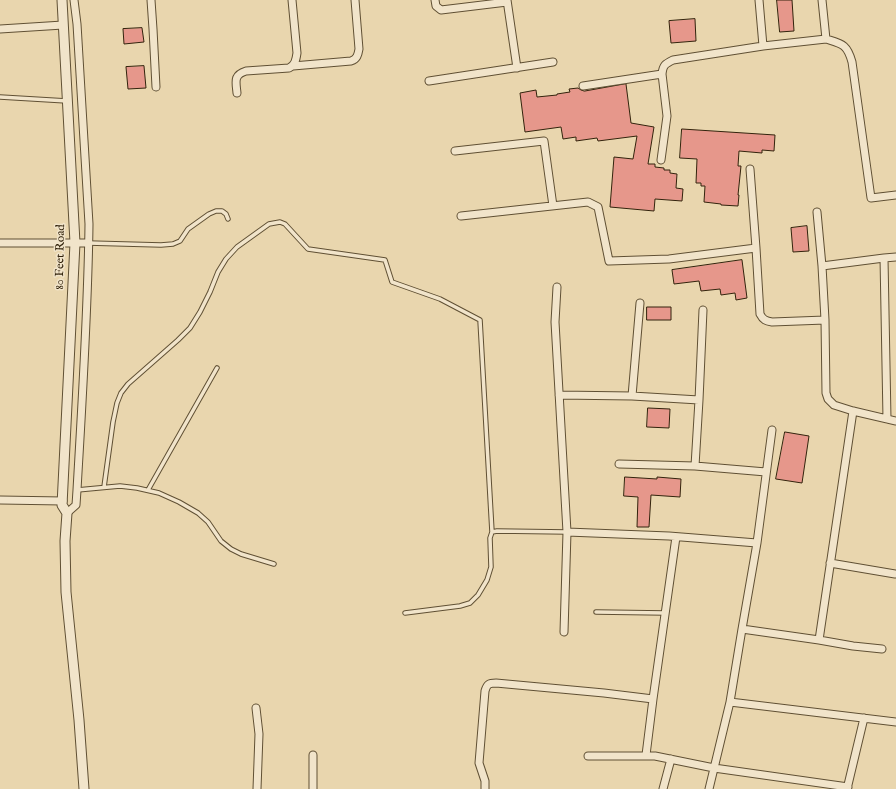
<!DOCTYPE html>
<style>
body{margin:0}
canvas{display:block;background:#e9d6ae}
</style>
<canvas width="896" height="789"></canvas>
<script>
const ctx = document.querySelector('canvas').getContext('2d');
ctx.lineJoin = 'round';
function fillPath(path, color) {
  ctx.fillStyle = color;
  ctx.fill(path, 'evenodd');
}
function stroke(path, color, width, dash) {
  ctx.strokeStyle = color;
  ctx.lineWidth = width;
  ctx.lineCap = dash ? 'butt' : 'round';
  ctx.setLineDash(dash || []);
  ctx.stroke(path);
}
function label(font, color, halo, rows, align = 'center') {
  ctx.font = font + ' "IM FELL English",serif';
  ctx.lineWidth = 3;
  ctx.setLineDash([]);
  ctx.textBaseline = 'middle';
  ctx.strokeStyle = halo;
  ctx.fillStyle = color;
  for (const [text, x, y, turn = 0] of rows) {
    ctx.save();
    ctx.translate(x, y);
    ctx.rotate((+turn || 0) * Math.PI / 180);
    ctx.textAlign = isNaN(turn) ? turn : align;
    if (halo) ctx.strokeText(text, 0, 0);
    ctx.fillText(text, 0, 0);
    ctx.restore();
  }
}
const building = new Path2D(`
 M777,0H792L794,31L780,32Z
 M695,19L696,41L671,43L669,21Z
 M142,28L144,42L124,44L123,29Z
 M144,66L146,88L128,89L126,67Z
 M626,84L631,123L654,127L648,164H655V167L664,168V170H670V173L677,174L676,188L683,189L682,201L655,199L654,211L610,207L614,157L633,159L637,136L598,141L597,138L576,141V137L563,139L561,127L525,132L520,93L536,90L537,97L557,95V94L570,92L569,89L578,88L581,90L584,91Z
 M682,129L775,135L774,151L762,150V153L739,151L738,166H741L738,195H739L738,206L721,205V204L704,202L705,186H701V183H696L697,159L680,158Z
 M807,226L809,251L793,252L791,228Z
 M742,260L747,298L736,300L735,293L721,295L720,289L701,291L699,281L674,284L672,270Z
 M647,307H671V320H647Z
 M648,408L670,409L669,428L647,427Z
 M785,432L809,436L802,483L776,479Z
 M625,477L657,479V477L681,479L680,497L651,495L649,527H637L638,497L624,496Z`);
const service = new Path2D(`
 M0,97L67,101
 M88,243L161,245L173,244L180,241L188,229L209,214L216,211H222L226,214L228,219
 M104,487L113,422L117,403L121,393L128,384L178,340L190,328L200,312L210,292L218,272L226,259L237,247L269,224L280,222L285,224L308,249L385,260L392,282L440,299L480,320L492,532
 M77,490L120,486L137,488L159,493L179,502L198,513L208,522L221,541L231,549L241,554L274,564
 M148,490L217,368
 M596,612L665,613
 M405,613L460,606L470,603L478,595L487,580L491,567L490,538L492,532L497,531L567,532`);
const minor = new Path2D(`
 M151,0L153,29L156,87
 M435,0L436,6L441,10L507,2
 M507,0L517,68
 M759,0L763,46
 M0,29L63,25
 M826,39C842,44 847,44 852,62L871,198L896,195
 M293,66L351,61C357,59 358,55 359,49L355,0
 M429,81L553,62
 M583,86L662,74
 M237,93C236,82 233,75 246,71L289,68C295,65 296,60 297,53L292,0
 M455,151L544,141L553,206
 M661,160L667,116L662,74C663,65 665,64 673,60L763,46L826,39L822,0
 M750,169L756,248
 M817,212L822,266L825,320
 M461,216L588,202L598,207L609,261L669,259L756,248L760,314C763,320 766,321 772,322L825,320L826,393L828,399L834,405L853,411L896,421
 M0,243H88
 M884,258L887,419
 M822,266L884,258L896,257
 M557,287L555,322L567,532L669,536L757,543
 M559,395L632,396L699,400L695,466L766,472
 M632,396L640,303
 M699,400L703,310
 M853,411L819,640L853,646L882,649
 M619,464L695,466
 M0,500L63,501
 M67,513L76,505L77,490C82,402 88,313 89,224L77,24L74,0
 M830,563L895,574
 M742,629L757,543L772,430
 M564,632L567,532
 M819,640L742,629L730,702L896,722
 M256,708L259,734L257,789
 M313,755V789
 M646,755L653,699L676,537
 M588,756H655L714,768L848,787
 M485,789V781L479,763L485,691C487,684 489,683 496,683L604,693L653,699
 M663,789L671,759
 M709,789L730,702
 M847,789L864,718`);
const tertiary = new Path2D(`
 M62,0L75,243L62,505L67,513L65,541L66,592L79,720L84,789`);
const streetNames = [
 ["80 Feet Road",61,257,-89]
];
fillPath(building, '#e6978b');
stroke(building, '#32230c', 1);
stroke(service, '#605034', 5.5);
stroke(minor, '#605034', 9);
stroke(tertiary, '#605034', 11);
stroke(service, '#f1e4ca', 3.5);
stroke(minor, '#f1e4ca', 7);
stroke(tertiary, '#f1e4ca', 9);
label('12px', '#32230c', '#f1e4ca', streetNames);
</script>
